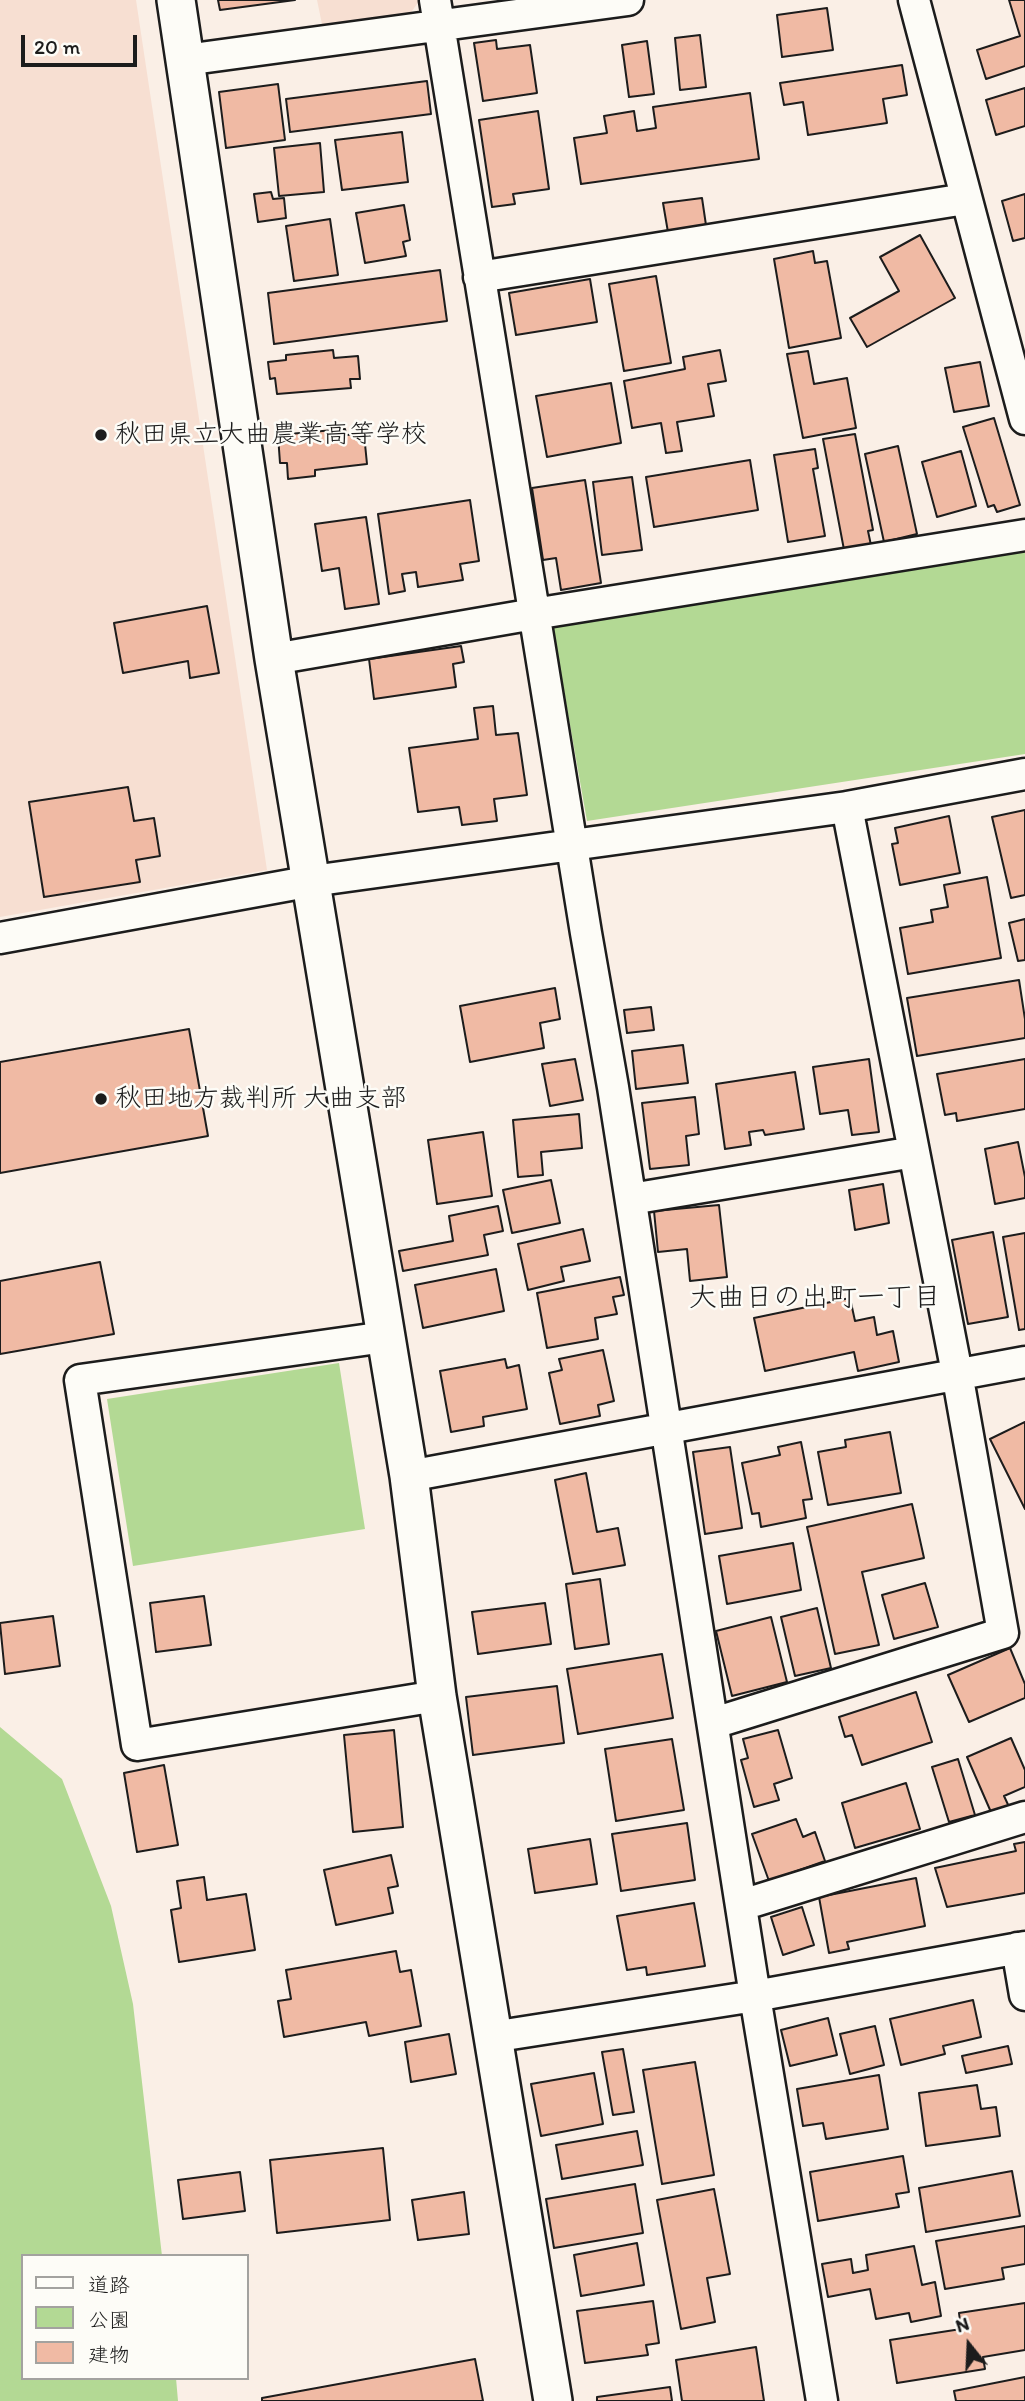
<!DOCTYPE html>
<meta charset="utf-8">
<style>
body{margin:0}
#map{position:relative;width:1025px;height:2401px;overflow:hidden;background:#faefe6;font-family:Itim,"Klee One",sans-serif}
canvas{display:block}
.legend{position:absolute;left:21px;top:2254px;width:228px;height:126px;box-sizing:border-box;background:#fdfcf7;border:2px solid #a3a29f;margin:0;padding:9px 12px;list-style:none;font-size:21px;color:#1c1c1c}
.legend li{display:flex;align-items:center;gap:14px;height:35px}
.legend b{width:35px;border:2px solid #a3a29f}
.north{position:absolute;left:934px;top:2310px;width:70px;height:70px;-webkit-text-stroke:5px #fdfcf7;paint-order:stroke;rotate:342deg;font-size:19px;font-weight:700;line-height:28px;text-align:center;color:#1c1c1c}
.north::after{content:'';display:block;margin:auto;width:24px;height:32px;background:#1c1c1c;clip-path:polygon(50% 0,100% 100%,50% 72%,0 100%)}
.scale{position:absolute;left:21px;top:35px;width:116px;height:32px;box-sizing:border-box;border:4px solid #1c1c1c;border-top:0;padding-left:9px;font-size:21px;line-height:24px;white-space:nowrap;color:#1c1c1c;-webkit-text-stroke:5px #fdfcf7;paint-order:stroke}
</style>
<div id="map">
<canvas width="1025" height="2401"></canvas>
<ul class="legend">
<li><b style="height:9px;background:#fdfcf7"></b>道路</li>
<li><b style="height:19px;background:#b3d994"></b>公園</li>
<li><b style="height:19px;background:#f0baa4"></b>建物</li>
</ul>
<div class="north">N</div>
<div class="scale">20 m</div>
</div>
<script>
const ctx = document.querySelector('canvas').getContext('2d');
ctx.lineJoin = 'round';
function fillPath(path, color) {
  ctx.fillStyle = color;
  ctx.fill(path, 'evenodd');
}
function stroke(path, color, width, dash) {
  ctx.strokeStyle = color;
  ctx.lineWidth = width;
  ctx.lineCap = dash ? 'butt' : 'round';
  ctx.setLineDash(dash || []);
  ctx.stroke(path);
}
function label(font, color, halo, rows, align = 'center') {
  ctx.font = font + ' Itim,"Klee One",sans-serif';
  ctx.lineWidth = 5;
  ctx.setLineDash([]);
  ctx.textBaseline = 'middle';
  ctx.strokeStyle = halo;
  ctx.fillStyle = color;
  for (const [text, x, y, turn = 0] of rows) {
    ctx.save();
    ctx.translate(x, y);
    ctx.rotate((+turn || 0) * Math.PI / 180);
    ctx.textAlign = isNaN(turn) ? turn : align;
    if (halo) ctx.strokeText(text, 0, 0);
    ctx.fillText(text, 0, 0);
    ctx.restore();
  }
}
const built = new Path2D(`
 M0,0H136L267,870L0,917Z
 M317,0H420L409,15L323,29Z`);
const green = new Path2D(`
 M1025,546V754L587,821L552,623Z
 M339,1363L365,1529L133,1566L107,1399Z
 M0,1727L62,1779L111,1906L133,2004L162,2256H23V2378H176L178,2401H0Z`);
const building = new Path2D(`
 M218,0H295L220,10Z
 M1009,0H1025V66L986,79L977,50L1020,36Z
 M827,8L833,50L782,57L777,15Z
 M700,35L706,87L680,90L675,38Z
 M496,40L497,49L530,45L537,93L483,101L474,43Z
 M647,41L654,94L629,97L622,45Z
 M902,65L907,95L883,99L887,123L808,135L803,102L784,105L780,83Z
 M427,81L431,114L290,132L286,99Z
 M278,84L285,140L226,148L219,92Z
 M1025,88V126L996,135L986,100Z
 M750,93L759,159L581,184L574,138L607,133L604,116L634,111L637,131L656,128L653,107Z
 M538,111L549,189L513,194L515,204L492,207L479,120Z
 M402,132L408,182L342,190L335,140Z
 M320,143L324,192L279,196L274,148Z
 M271,192L273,199L284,198L286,218L258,222L254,194Z
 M1025,194V238L1013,241L1002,201Z
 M702,198L707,232L669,238L663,203Z
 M404,205L410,240L403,242L406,256L365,263L356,213Z
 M330,219L338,275L294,281L286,226Z
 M920,235L955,298L867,347L850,318L899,291L880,257Z
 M813,251L815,263L827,261L841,338L789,348L774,259Z
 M440,270L447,321L274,344L268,293Z
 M656,276L671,363L624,371L609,284Z
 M590,279L597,322L516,335L509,293Z
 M333,350L334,358L358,356L360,379H350L351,388L277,394L275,378L270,379L268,362L286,360V355Z
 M720,350L726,381L708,384L714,416L677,422L682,451L666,453L661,423L632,428L624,381L685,369L683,357Z
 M808,351L814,384L847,378L856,428L803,438L787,354Z
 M980,362L989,406L954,412L945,368Z
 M611,383L621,443L547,457L536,396Z
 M994,418L1020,505L997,512L994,505L988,507L963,427Z
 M345,429L346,435L364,434L367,464L315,470V476L288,479L287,463H280L278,435Z
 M855,434L873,530L868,531L872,550L845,555L823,439Z
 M898,446L917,534L884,542L865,454Z
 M815,449L818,468L813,469L825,536L788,542L774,455Z
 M961,451L976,506L937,517L922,462Z
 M750,460L758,510L654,527L646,477Z
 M632,477L642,550L602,555L593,482Z
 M585,480L601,583L561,590L556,558L543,560L532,488Z
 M470,500L479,561L460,564L463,580L418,587L416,572L402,574L405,591L389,594L378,514Z
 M366,517L379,604L345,609L339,568L322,571L315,524Z
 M207,606L219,673L190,678L188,661L123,673L114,623Z
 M461,646L464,662L453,664L456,687L374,699L369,659Z
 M493,706L496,735L518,733L527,795L494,799L497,821L462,825L459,807L418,812L409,748L478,739L474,708Z
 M128,787L134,821L154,818L160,856L136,860L140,882L44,897L29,802Z
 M1025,810V895L1011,898L992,817Z
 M949,816L960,873L900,885L892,844L898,843L895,828Z
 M987,877L1001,958L908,974L900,928L933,922L931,910L948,907L944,885Z
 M1025,919V960L1018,961L1009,923Z
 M1019,980L1025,1019V1038L917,1056L907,998Z
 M555,988L560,1019L540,1023L544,1048L470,1062L460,1006Z
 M651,1007L654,1030L627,1033L624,1010Z
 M189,1029L208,1136L0,1173V1062Z
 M683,1045L688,1083L636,1089L632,1051Z
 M575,1059L583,1100L550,1106L542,1064Z
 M869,1059L879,1132L852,1135L848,1110L820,1114L813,1067Z
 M1025,1059V1109L957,1121L956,1113L945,1115L937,1074Z
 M795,1072L804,1129L765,1135L763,1130L749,1132L751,1145L725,1149L716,1084Z
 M695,1097L699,1134L686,1136L689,1165L650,1169L642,1103Z
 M579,1114L582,1148L541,1152L543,1175L518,1177L513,1120Z
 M483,1132L492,1196L437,1204L428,1140Z
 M1018,1142L1025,1177V1198L995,1204L985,1149Z
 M551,1180L560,1223L512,1233L503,1190Z
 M883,1184L889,1223L855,1230L849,1190Z
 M719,1205L727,1277L690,1281L687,1249L658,1252L654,1211Z
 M498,1206L503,1231L484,1235L488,1255L403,1271L399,1251L453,1241L449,1216Z
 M583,1229L590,1261L561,1267L564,1281L528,1290L518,1244Z
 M993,1232L1008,1317L968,1324L952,1240Z
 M1025,1233V1329L1019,1330L1003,1237Z
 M100,1262L114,1334L0,1354V1281Z
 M496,1269L504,1311L423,1328L415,1285Z
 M620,1277L624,1295L613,1297L617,1314L595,1318L598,1339L547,1348L537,1293Z
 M850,1298L855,1321L874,1317L877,1335L893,1331L899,1362L858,1371L854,1352L765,1371L754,1318Z
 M603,1350L614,1401L598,1405L600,1416L560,1424L549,1373L562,1370L559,1359Z
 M505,1359L507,1368L519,1365L527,1409L483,1417L484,1426L451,1432L440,1371Z
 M1025,1422V1509L990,1439Z
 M890,1432L901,1493L828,1505L818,1452L846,1447L845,1440Z
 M801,1442L812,1499L803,1500L806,1518L761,1527L759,1513L752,1514L742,1463L780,1455L778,1447Z
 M730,1447L742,1528L705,1534L693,1452Z
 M586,1473L597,1532L618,1528L625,1565L573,1574L555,1480Z
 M912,1504L924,1558L862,1572L879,1645L835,1654L807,1527Z
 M793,1543L801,1590L727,1604L719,1556Z
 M600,1579L609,1644L575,1649L566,1584Z
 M925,1583L938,1627L894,1639L882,1595Z
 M204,1596L211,1645L156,1652L150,1603Z
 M545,1603L551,1644L478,1654L472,1612Z
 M817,1608L831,1668L795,1676L781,1617Z
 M53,1616L60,1666L5,1674L0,1623Z
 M771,1617L787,1682L732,1696L716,1631Z
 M1010,1648L1025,1684V1698L969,1722L948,1675Z
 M662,1654L673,1718L578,1734L567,1669Z
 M557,1686L564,1743L473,1755L466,1697Z
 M916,1692L932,1742L862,1765L852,1735L845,1737L839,1717Z
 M394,1730L403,1827L353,1832L344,1735Z
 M778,1730L792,1778L774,1784L779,1800L754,1807L741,1760L748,1758L743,1739Z
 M1011,1738L1025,1770V1787L1004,1796L1011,1811L994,1819L967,1757Z
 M672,1739L684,1810L616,1821L605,1749Z
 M958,1759L975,1815L949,1822L932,1767Z
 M164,1765L178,1845L137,1852L124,1773Z
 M906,1783L920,1829L855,1848L842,1803Z
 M796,1819L803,1837L815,1832L825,1861L769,1881L752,1834Z
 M687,1823L695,1880L621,1891L612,1834Z
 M590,1839L597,1884L535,1893L528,1849Z
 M1025,1842V1893L947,1907L935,1868L1016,1851L1014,1844Z
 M391,1855L398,1886L388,1888L393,1913L336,1925L324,1870Z
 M204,1877L207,1900L246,1894L255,1950L179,1962L171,1910L181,1908L177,1881Z
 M916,1878L925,1926L847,1942L849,1949L829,1953L819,1897Z
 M694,1903L705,1966L647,1975L646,1967L627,1970L617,1916Z
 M802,1907L814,1945L783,1955L771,1917Z
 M396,1951L400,1972L411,1970L421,2026L369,2036L366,2022L284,2037L278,2001L291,1999L286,1970Z
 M973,2000L981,2037L943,2046L945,2054L901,2065L890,2019Z
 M828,2018L837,2055L790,2066L781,2030Z
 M875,2026L884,2065L850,2074L840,2034Z
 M449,2034L456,2074L411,2082L405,2042Z
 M1008,2046L1012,2064L966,2073L962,2056Z
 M623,2049L634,2112L613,2115L602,2052Z
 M695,2062L714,2175L662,2184L643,2070Z
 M594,2073L603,2124L541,2136L531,2084Z
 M879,2075L888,2129L826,2139L823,2123L803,2126L797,2089Z
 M977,2085L981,2109L996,2107L1000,2136L926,2146L919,2093Z
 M637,2131L643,2165L562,2179L556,2145Z
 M383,2148L390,2220L277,2233L270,2160Z
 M903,2156L909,2192L896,2194L899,2207L818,2221L810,2172Z
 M1012,2171L1020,2216L926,2232L919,2188Z
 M240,2172L245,2211L183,2219L178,2180Z
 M635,2184L643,2233L554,2248L546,2199Z
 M714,2189L730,2274L707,2278L715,2322L681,2329L657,2200Z
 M464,2192L469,2234L418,2240L412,2200Z
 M1025,2226V2264L1002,2268L1004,2279L945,2289L936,2241Z
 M637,2243L644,2285L581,2296L574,2255Z
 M914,2246L922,2285L935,2282L941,2316L911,2322L909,2313L876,2319L870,2289L828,2297L822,2264L851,2259L853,2273L868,2270L866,2255Z
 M653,2301L659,2343L646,2345L648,2355L585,2363L577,2311Z
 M1025,2303V2350L983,2357L985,2369L897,2383L890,2340L961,2329L959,2313Z
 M756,2347L764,2401H682L676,2360Z
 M475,2359L483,2401H262V2398Z
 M1025,2377V2401H956L954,2391Z
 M670,2387L672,2401H597V2397Z`);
const minor = new Path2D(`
 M435,0L586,933L613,1087L755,1996L822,2401
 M914,0L1025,419
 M185,60L628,0
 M479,277L965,199
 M274,659L534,614L1025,535
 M0,938L312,881L847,807L1025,774
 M631,1199L914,1152
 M385,1337L80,1380L137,1745L437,1696
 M409,1476L1025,1362
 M714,1723L1003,1633L957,1373L847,807
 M742,1905L1025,1817
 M1017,1948L1025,1995
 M492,2037L755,1996L1025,1947`);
const tertiary = new Path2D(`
 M176,0L274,659L409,1476L437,1696L553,2401`);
const markers = [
 [101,435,7,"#1c1c1c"],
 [101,1099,7,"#1c1c1c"]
];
const poiNames = [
 ["秋田県立大曲農業高等学校",115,435],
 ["秋田地方裁判所 大曲支部",115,1099]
];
const neighbourhoodNames = [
 ["大曲日の出町一丁目",815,1299]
];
fillPath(built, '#f7dfd2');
fillPath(green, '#b3d994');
fillPath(building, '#f0baa4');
stroke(building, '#1c1c1c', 2);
stroke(minor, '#1c1c1c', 35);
stroke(tertiary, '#1c1c1c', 42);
stroke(minor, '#fdfcf7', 30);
stroke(tertiary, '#fdfcf7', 37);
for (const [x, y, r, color] of markers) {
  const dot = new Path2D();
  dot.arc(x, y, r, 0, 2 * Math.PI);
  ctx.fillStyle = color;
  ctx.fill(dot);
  stroke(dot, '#fdfcf7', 2.5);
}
label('26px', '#1c1c1c', '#fdfcf7', poiNames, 'left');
label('28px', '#1c1c1c', '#fdfcf7', neighbourhoodNames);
</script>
